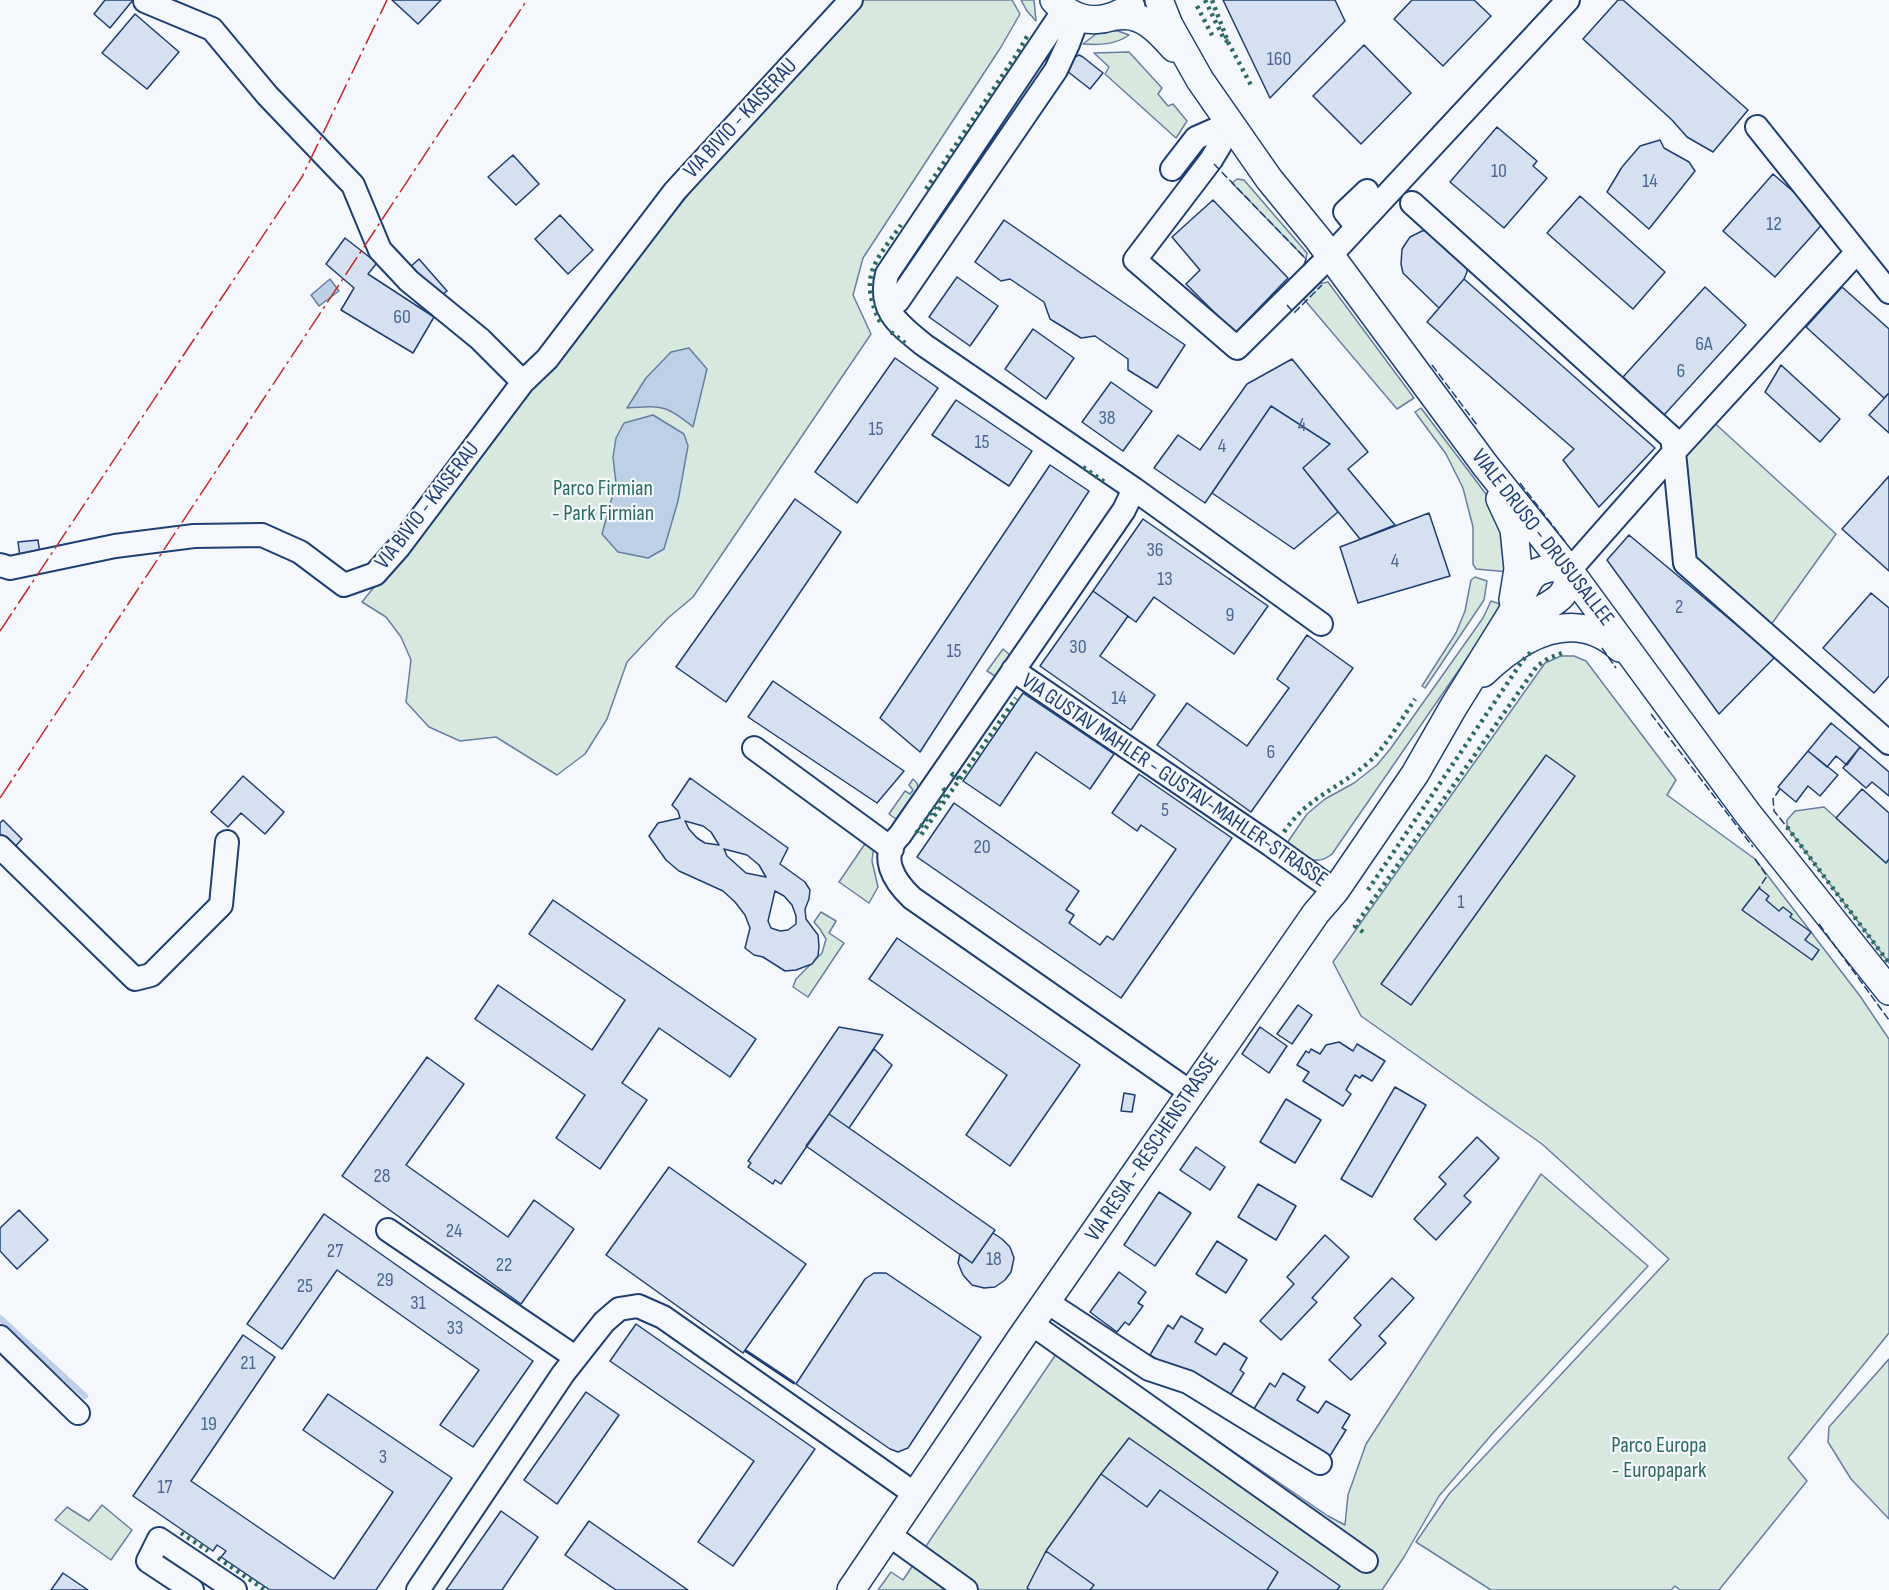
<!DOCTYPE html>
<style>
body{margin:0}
canvas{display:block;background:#f4f7fb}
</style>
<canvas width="1889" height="1590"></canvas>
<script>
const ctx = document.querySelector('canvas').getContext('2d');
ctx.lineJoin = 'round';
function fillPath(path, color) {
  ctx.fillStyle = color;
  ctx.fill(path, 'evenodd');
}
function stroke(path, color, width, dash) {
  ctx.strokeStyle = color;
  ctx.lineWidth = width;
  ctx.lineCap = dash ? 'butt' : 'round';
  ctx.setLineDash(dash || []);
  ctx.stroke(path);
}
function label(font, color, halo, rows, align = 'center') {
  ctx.font = font + ' "Sofia Sans Condensed",sans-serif';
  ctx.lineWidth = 4.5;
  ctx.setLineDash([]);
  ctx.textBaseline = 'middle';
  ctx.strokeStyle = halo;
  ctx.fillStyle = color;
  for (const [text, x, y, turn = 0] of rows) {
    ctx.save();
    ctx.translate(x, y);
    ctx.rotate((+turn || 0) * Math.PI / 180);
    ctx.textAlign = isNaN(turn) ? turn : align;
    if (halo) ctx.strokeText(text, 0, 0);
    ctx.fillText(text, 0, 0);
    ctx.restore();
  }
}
const green = new Path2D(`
 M860,0H1012L1020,14L1001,47L863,258L853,295L871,334L693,597L668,618L627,662L607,719L585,754L557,775L496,737L460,741L429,727L406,702L411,660L401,637L386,617L362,602L744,125Z
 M1021,0H1034L1036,21L1027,11Z
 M1106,31H1118L1129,35C1115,45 1099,45 1083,44L1096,34Z
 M1129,52L1162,88L1158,94L1168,106L1173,104L1187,121L1176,138L1105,74L1109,67L1094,53Z
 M1237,179L1244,180L1307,253L1306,259L1232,183Z
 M1328,282L1414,398L1397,409L1303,298L1318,284Z
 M1421,408L1489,498L1500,519L1509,572L1476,569L1473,564V527L1463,488L1446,454L1415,412Z
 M1709,418L1836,534L1768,629L1692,561L1682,451Z
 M1475,577L1487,581L1484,600L1425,688L1422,686L1456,633L1465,611L1471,580Z
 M1491,601L1500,604L1492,622L1332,854C1314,869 1302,854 1287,843L1307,814L1325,799L1354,783L1377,765L1391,748L1483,618Z
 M1003,649L1010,655L995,676L987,671Z
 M1561,656H1574L1586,661L1676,780L1667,795L1755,859L1860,996L1889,1039V1333L1788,1458L1807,1481L1719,1590H1680L1675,1586L1671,1590H1491L1416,1542L1449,1494L1669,1259L1542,1144L1361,1016L1333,962L1545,663Z
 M913,779L917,783L918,788L896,819L889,814L905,791L910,794L913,790L909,785Z
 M1824,807L1886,863L1889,859V963L1787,827V820L1795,811Z
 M869,838L874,845L872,861L878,887L869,903L839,882Z
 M821,912L836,921L829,933L844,943L808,997L793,987L796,979L822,953L826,939L820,929L814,922Z
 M1541,1174L1648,1266L1493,1433L1439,1496L1404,1557L1382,1590H878L891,1572L903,1580L1067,1338L1328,1516L1345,1525L1348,1495L1366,1444Z
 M1889,1359V1519L1851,1479L1828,1442L1829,1427Z
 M102,1505L132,1530L111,1560L55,1520L67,1507L89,1521Z`);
const water = new Path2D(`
 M330,279L339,291L319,306L311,295Z
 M689,348L707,369L693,427C665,404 661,406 627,408L646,378L671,352Z
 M653,415L684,434L688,446L678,501L664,549L648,558L618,552L602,534L616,483L613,457L616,438L624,423Z`);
const stream = new Path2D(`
 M0,1318L85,1396`);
const building = new Path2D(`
 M105,0H133L110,28L94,14Z
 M392,0H441L418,24Z
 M1223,0H1335L1345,21L1270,98Z
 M1412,0H1474L1491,16L1443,66L1394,19Z
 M1618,0H1623L1748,110L1713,152L1687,137L1672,120L1583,39Z
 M135,14L179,52L147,89L102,53Z
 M1364,45L1411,93L1361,144L1313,96Z
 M1079,55L1083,57L1103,73L1090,89L1067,71L1075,57Z
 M1497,127L1537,161L1533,166L1547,178L1504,228L1450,182Z
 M1660,140L1664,148L1689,162L1695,171L1649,229L1607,192L1622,167L1640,146Z
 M513,155L539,184L516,205L488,177Z
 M1773,174L1826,220L1775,277L1723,231Z
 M1580,196L1665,272L1633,309L1547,233Z
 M1213,200L1288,278L1235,333L1186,284L1200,270L1172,237Z
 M560,215L593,250L568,274L535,239Z
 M1004,220L1185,345L1157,388L1128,370V359L1095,336L1081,338L1050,319L1044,302L1010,279L1001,281L975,262Z
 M1435,229L1467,260V272L1464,279L1439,308L1403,273L1401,264L1402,249L1410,237L1422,231Z
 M345,238L377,263L368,274L434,317L413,353L341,310L354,288L326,264Z
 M419,259L447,291L436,300L409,268Z
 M957,277L998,306L970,346L929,317Z
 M1464,279L1655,448L1599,507L1563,460L1574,449L1427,322Z
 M1705,287L1746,325L1664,415L1623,377Z
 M1842,287L1889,329V393L1884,398L1806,327Z
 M1033,329L1074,358L1046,399L1005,369Z
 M895,358L938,388L857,503L815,472Z
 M1292,359L1368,452L1348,469L1395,525L1360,539L1303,468L1330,444L1271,406L1205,503L1154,468L1178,435L1200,450L1247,384Z
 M1781,365L1840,419L1820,442L1765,392Z
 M1111,382L1152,411L1123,451L1082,422Z
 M1889,393V433L1869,415Z
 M956,400L1032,451L1009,486L932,435Z
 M1271,406L1330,444L1303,468L1338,512L1294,549L1212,493Z
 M1050,465L1089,491L920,752L880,718Z
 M1889,476V571L1842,529Z
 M795,499L841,532L726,702L676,667Z
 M1429,513L1450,576L1358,603L1340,547Z
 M1143,519L1268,606L1234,654L1154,597L1136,622L1093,591Z
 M1629,535L1775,657L1719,714L1607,560Z
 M38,540L40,554L20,557L18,542Z
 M1093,591L1128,616L1100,656L1155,695L1131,730L1040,666Z
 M1871,593L1889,608V676L1874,693L1823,648Z
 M1307,635L1353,668L1251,812L1157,745L1187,703L1247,746L1289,688L1277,679Z
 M773,681L904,771L877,803L748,717Z
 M1023,693L1114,754L1090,789L1036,752L1000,806L963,781Z
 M1831,723L1860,747L1847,765L1836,756L1827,767L1808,751Z
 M1860,747L1889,772V796L1872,782L1866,788L1843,768Z
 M1808,751L1838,775L1820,796L1808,786L1796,802L1778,787Z
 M1546,755L1575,776L1411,1005L1381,984Z
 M1139,774L1232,838L1121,998L917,857L954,803L1079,891L1066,910L1074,915L1069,923L1100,945L1107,936L1113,940L1176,849L1141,825L1137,831L1112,813Z
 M243,776L284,812L265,834L241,813L228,827L211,812Z
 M690,778L788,848L780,864L805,882L810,890L809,899L805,909L806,919L818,935L819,946L818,956L812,964L796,970L785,971L763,957L754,955L745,948L750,928L745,915L735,902L723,891L679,871L666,860L649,836L658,823L680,818L678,811L672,805ZM685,821L703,826L711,832L719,845L705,843L697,838L689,829ZM724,849L747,855L759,865L766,877L746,873L727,856ZM775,891L784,896L792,905L796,916V924L788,930L780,931L771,928L768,921Z
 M1862,789L1889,813V859L1886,863L1836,818Z
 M3,820L22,839L12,850L0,838V823Z
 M1759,888L1769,896L1766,900L1779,911L1783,907L1792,914L1790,917L1811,932L1805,940L1819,950L1812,960L1742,910Z
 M553,900L756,1039L730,1077L659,1028L622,1083L647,1100L600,1169L556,1138L585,1095L475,1019L498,985L592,1050L625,1000L529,934Z
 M897,938L1080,1065L1010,1166L966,1135L1007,1075L869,979Z
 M1298,1005L1312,1015L1292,1044L1277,1034Z
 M839,1027L883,1035L781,1184L775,1180L773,1184L748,1167L751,1163L748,1161Z
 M1260,1027L1287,1046L1269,1073L1242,1054Z
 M1339,1042L1353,1051L1357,1044L1385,1061L1372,1081L1362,1075L1360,1078L1355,1075L1346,1090L1351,1094L1343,1106L1303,1081L1309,1072L1297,1065L1306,1051L1309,1053L1311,1049L1320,1054L1326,1045Z
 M874,1049L892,1065L849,1128L829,1114Z
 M427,1057L464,1084L406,1165L508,1237L534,1200L574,1229L521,1304L342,1176Z
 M1395,1087L1426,1105L1372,1197L1341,1179Z
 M1124,1093L1135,1095L1132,1112L1121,1111Z
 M1286,1099L1321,1120L1295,1163L1260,1142Z
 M829,1114L995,1230L972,1263L806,1146Z
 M1477,1137L1499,1158L1464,1196L1471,1202L1436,1240L1414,1219L1446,1184L1439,1177Z
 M1196,1147L1225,1167L1210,1190L1180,1170Z
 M669,1167L806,1264L743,1353L606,1255Z
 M1258,1184L1296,1206L1276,1240L1238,1217Z
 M1159,1192L1191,1213L1155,1266L1124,1245Z
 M19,1210L48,1240L17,1269L0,1251V1228Z
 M324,1214L533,1361L473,1447L440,1425L479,1370L337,1270L282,1349L247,1324Z
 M993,1233L1002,1239L1010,1247L1014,1258L1011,1272L1005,1280L995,1287L984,1288L972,1285L963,1275L958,1263L960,1254L972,1263Z
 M1325,1235L1349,1257L1312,1298L1317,1302L1281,1340L1260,1321L1294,1284L1287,1277Z
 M1217,1241L1247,1260L1226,1293L1196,1274Z
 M1119,1272L1146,1292L1138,1303L1143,1306L1129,1325L1125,1322L1117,1332L1090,1312Z
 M874,1273H886L981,1337L908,1448L898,1452L890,1449L796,1384L865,1279Z
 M1392,1278L1414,1298L1379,1336L1386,1343L1351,1380L1329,1360L1361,1325L1354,1318Z
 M1181,1316L1203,1329L1195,1342L1216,1355L1224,1343L1247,1358L1240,1370L1244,1373L1226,1402L1150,1355L1168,1325L1173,1329Z
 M636,1324L815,1449L733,1566L698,1542L754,1461L610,1361Z
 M243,1335L275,1357L191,1481L334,1579L393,1492L303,1430L328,1394L452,1478L376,1590H270L221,1557L226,1551L217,1545L213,1551L133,1496Z
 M1283,1373L1305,1387L1297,1400L1318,1413L1326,1401L1350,1415L1342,1428L1346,1430L1328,1459L1252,1412L1270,1383L1275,1387Z
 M586,1392L619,1415L557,1504L524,1480Z
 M1129,1438L1340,1586L1337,1590H1267L1278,1572L1160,1490L1147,1507L1101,1474Z
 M1101,1474L1147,1507L1160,1490L1278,1572L1267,1590H1090L1094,1585L1046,1551Z
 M501,1511L538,1537L502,1590H446Z
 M589,1521L688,1590H616L565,1555Z
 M1046,1551L1094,1585L1090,1590H1030L1027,1588Z
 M63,1573L88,1590H51Z`);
const minor = new Path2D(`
 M145,1L212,29L267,95L353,185L380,250L409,281L480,339L523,382
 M1064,10L887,274C878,310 898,324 924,345L1134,489L1124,510L900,835C878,856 894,881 912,898L1190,1092
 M1228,124L1220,145L1211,160L1135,260L1237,348L1331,255L1568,0
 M1757,127L1857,252
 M1172,169L1196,138L1228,124
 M1412,203L1672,438L1674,452
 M1357,227L1345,212L1367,191
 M888,307L898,301L1056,70L1068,44L1078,17
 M1674,452L1857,252L1889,292
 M1134,489L1321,624
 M0,565L10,568L115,546L194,536L262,535L300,552L344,585L375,574L399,547L523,382L547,359L675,191L851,0
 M1569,571L1674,452L1685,563L1889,743
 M1013,670L1271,845L1335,891
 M754,748L892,849
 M0,847L135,979L151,975L221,905L227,842
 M388,1230L575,1357
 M1047,1302L1149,1369L1188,1382L1320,1463
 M1032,1324L1366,1561
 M0,1337L78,1413
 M888,1534L966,1590
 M192,1590L148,1561L159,1539L235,1590
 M418,1590L563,1374L604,1322L619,1309L638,1306L663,1317L915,1494`);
const major = new Path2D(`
 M1054,0C1077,25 1104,25 1131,7
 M1159,0L1169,25L1200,80L1269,179L1318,239L1485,465L1566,566L1748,814L1889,991
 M1118,16C1142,12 1159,31 1174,48
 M1500,499L1514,529L1518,569L1513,600
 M1504,641C1512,631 1522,622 1532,615C1553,601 1568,601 1569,571
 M1483,673C1522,636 1574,606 1620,648
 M851,1590L1019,1341L1316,913L1335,891L1415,774L1454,706L1510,616L1530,579L1537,572L1549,568L1559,567L1569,571`);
const hedge = new Path2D(`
 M1205,0L1224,39L1228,42L1212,0
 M1197,6L1213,37
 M1228,42L1252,87
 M926,189L1017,54L1029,33
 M880,322C858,276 875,262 901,225
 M891,332L905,343
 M1083,467L1106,483
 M951,776L953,774L960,780
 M943,788L946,792L917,832L921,835L1016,698
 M1787,827L1889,963
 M1284,832C1308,796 1339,789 1369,762C1388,744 1401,720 1415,699
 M1368,890L1523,660L1531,652
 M1363,932L1355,926L1537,666L1549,658L1562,653
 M181,1533L208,1551
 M218,1558L265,1590`);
const fence = new Path2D(`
 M1214,164L1306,259L1303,268
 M1287,305L1294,313L1322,285
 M1432,365L1477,425
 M1520,483L1567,544
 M1602,648L1616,668
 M1651,714L1753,847
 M1780,789L1773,799L1774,811L1787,827
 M1755,859L1767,876L1759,888
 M1819,924L1889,1020`);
const wall = new Path2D(`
 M746,1351L794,1383`);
const power = new Path2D(`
 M0,631L302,177L387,0
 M0,798L527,0`);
const numberNames = [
 ["160",1279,60],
 ["10",1499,172],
 ["14",1650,182],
 ["12",1774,225],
 ["60",402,318],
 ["6A",1704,345],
 ["6",1681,372],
 ["38",1107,419],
 ["4",1302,426],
 ["15",876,430],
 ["15",982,443],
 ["4",1222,447],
 ["36",1155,551],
 ["4",1395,562],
 ["13",1165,580],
 ["2",1679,608],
 ["9",1230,616],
 ["30",1078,648],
 ["15",954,652],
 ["14",1119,699],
 ["6",1271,753],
 ["5",1165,811],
 ["20",982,848],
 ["1",1461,903],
 ["28",382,1177],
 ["24",454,1232],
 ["27",335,1252],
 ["18",994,1260],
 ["22",504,1266],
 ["29",385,1281],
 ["25",305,1287],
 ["31",418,1304],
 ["33",455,1329],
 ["21",248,1364],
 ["19",209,1425],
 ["3",383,1458],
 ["17",165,1488]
];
const streetNames = [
 ["VIA BIVIO - KAISERAU",741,119,-47],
 ["VIA BIVIO - KAISERAU",428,506,-52],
 ["VIALE DRUSO - DRUSUSALLEE",1542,538,52],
 ["VIA GUSTAV MAHLER - GUSTAV-MAHLER-STRASSE",1174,781,34],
 ["VIA RESIA - RESCHENSTRASSE",1153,1148,-56]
];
const parkNames = [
 ["Parco Firmian",603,489],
 ["- Park Firmian",603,514],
 ["Parco Europa",1659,1446],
 ["- Europapark",1659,1471]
];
fillPath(green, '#d7e8df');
stroke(green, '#687fa3', 1.5);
fillPath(water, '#bed0e5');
stroke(water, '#687fa3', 1.5);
stroke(stream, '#bed0e5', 6);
fillPath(building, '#d5e0f0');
stroke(building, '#1d3f73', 1.5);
stroke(minor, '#1d3f73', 26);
stroke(major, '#1d3f73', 30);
stroke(minor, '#f4f7fb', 22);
stroke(major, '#f4f7fb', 27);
stroke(hedge, '#2c6c60', 4.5, [3, 4.5]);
stroke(fence, '#1d3f73', 1.5, [8, 3]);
stroke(wall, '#1d3f73', 3);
stroke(power, '#c62828', 1.5, [21, 4.5, 3, 4.5]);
label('20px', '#4b6792', null, numberNames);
label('22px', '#1d3f73', '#f4f7fb', streetNames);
label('22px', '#2c6c60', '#f4f7fb', parkNames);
</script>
